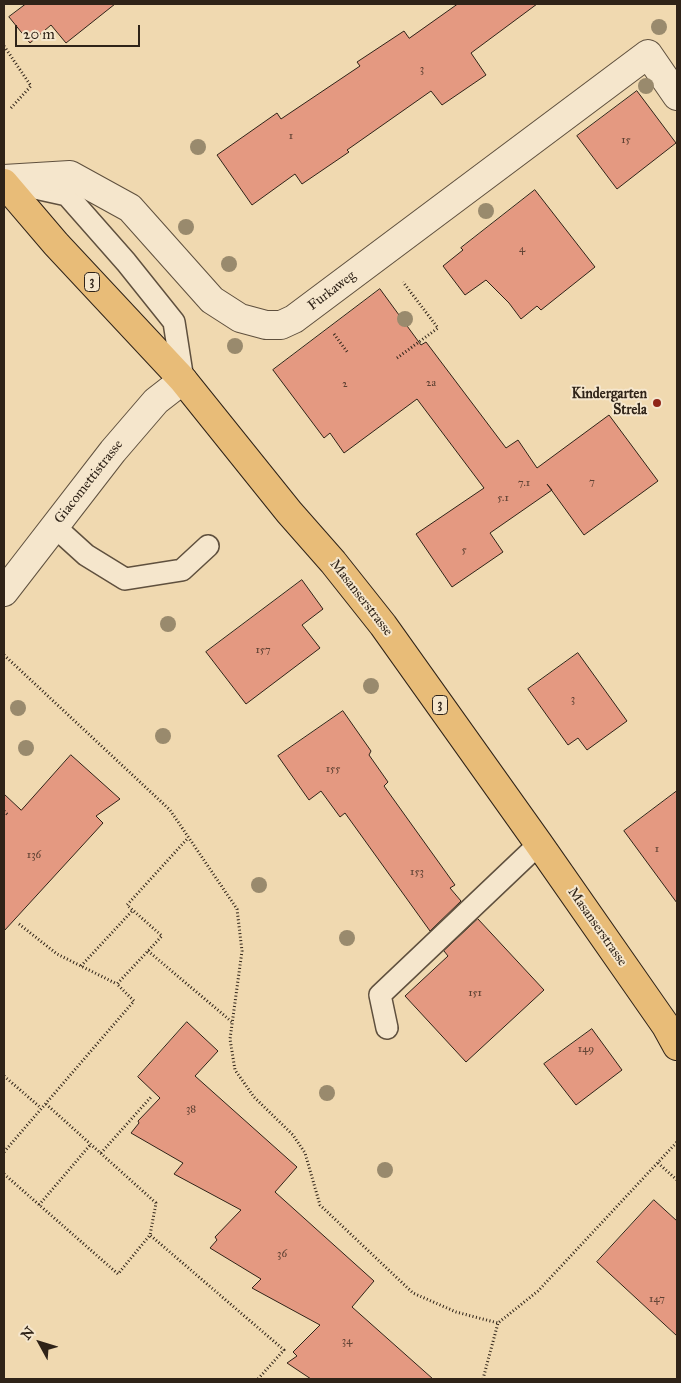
<!DOCTYPE html>
<style>
body{margin:0}
#map{position:relative;width:681px;height:1383px;overflow:hidden;background:#f0d9b0;font-family:"IM FELL Great Primer",serif}
canvas{display:block}
.frame{position:absolute;inset:0;border:5px solid #2f2318;pointer-events:none}
.north{position:absolute;left:15px;top:1318px;width:50px;height:50px;-webkit-text-stroke:4px #f5e6cc;paint-order:stroke;rotate:309deg;font-size:14px;font-weight:700;line-height:20px;text-align:center;color:#2f2318}
.north::after{content:'';display:block;margin:auto;width:18px;height:22px;background:#2f2318;clip-path:polygon(50% 0,100% 100%,50% 72%,0 100%)}
.scale{position:absolute;left:15px;top:25px;width:125px;height:22px;box-sizing:border-box;border:2px solid #2f2318;border-top:0;padding-left:6px;font-size:15px;line-height:18px;white-space:nowrap;color:#2f2318;-webkit-text-stroke:4px #f5e6cc;paint-order:stroke}
</style>
<div id="map">
<canvas width="681" height="1383"></canvas>
<div class="frame"></div>
<div class="north">N</div>
<div class="scale">20 m</div>
</div>
<script>
const ctx = document.querySelector('canvas').getContext('2d');
ctx.lineJoin = 'round';
function fillPath(path, color) {
  ctx.fillStyle = color;
  ctx.fill(path, 'evenodd');
}
function stroke(path, color, width, dash) {
  ctx.strokeStyle = color;
  ctx.lineWidth = width;
  ctx.lineCap = dash ? 'butt' : 'round';
  ctx.setLineDash(dash || []);
  ctx.stroke(path);
}
function label(font, color, halo, rows, align = 'center') {
  ctx.font = font + ' "IM FELL Great Primer",serif';
  ctx.lineWidth = 4;
  ctx.setLineDash([]);
  ctx.textBaseline = 'middle';
  ctx.strokeStyle = halo;
  ctx.fillStyle = color;
  for (const [text, x, y, turn = 0] of rows) {
    ctx.save();
    ctx.translate(x, y);
    ctx.rotate((+turn || 0) * Math.PI / 180);
    ctx.textAlign = isNaN(turn) ? turn : align;
    if (halo) ctx.strokeText(text, 0, 0);
    ctx.fillText(text, 0, 0);
    ctx.restore();
  }
}
const building = new Path2D(`
 M26,4H115L66,43L51,25L30,43L9,17Z
 M458,4H537L471,53L486,75L442,105L431,91L347,150L349,152L302,184L295,174L252,205L217,155L277,113L281,119L360,66L357,62L404,31L409,38Z
 M637,91L676,143L617,189L577,136Z
 M535,190L595,267L541,310L537,306L521,319L509,303L486,280L465,295L443,266L463,250L461,248Z
 M380,289L421,345L426,342L506,448L518,440L537,468L609,415L658,481L584,535L547,484L552,490L490,533L503,552L452,587L416,534L484,488L417,399L344,453L330,433L324,438L273,370Z
 M302,580L323,609L302,625L320,648L246,704L206,652Z
 M578,653L627,721L587,750L578,738L568,745L528,689Z
 M343,711L371,751L369,755L388,782L384,786L455,885L450,888L461,901L430,931L345,813L340,817L321,791L309,800L278,756Z
 M71,755L120,799L96,816L103,823L4,931V794L21,810Z
 M677,791V903L624,831Z
 M478,919L544,990L466,1062L405,996L448,956L444,951Z
 M187,1022L218,1051L195,1076L297,1167L275,1192L374,1281L352,1307L433,1379H311L287,1363L297,1356L293,1352L320,1325L252,1288L261,1279L210,1248L217,1240L215,1237L241,1210L174,1174L183,1163L131,1133L139,1123L138,1121L160,1098L138,1077Z
 M592,1029L622,1070L576,1105L544,1064Z
 M654,1200L677,1221V1336L597,1262Z`);
const path = new Path2D(`
 M4,46L31,86L10,109
 M334,334L348,353
 M397,358L438,328L403,282
 M4,655L170,810L237,909L242,951L230,1039L235,1070L254,1097L293,1135L305,1153L320,1205L413,1293L456,1312L498,1323
 M4,811L8,815
 M19,924L57,954L117,984
 M148,951L232,1022
 M81,966L133,910
 M4,1076L41,1108
 M46,1104L156,1203L150,1235
 M4,1152L134,1001L117,984L162,936L127,905L188,838
 M101,1153L151,1097
 M658,1163L677,1180
 M4,1174L118,1274L150,1235L284,1350L258,1379
 M39,1205L91,1144
 M483,1379L498,1323L538,1291L677,1142`);
const service = new Path2D(`
 M17,184L67,195L126,262L174,322L183,380
 M54,526L86,555L125,579L182,570L208,546
 M387,1028L380,995L539,844`);
const minor = new Path2D(`
 M4,179L70,175L130,208L212,300L240,318L266,325H281L294,319L648,54L677,96
 M4,592L113,451L156,401L183,380`);
const primary = new Path2D(`
 M4,183L56,244L183,380L289,512L333,562L383,625L539,844L666,1026L677,1046`);
const trees = [
 [659,27],
 [646,86],
 [198,147],
 [486,211],
 [186,227],
 [229,264],
 [405,319],
 [235,346],
 [168,624],
 [371,686],
 [18,708],
 [163,736],
 [26,748],
 [259,885],
 [347,938],
 [327,1093],
 [385,1170]
];
const markers = [
 [657,403,5,"#8f2418"]
];
const numberNames = [
 ["3",422,69],
 ["1",291,136],
 ["15",626,140],
 ["4",522,249],
 ["2a",431,383],
 ["2",345,384],
 ["7",592,482],
 ["7.1",524,483],
 ["5.1",503,498],
 ["5",464,550],
 ["157",263,650],
 ["3",573,699],
 ["155",333,769],
 ["1",657,849],
 ["136",34,855],
 ["153",417,872],
 ["151",475,993],
 ["149",586,1049],
 ["38",191,1109],
 ["36",282,1254],
 ["147",657,1299],
 ["34",347,1341]
];
const shields = [
 [92,282,15],
 [440,705,15]
];
const shieldNames = [
 ["3",92,282],
 ["3",440,705]
];
const streetNames = [
 ["Furkaweg",332,291,-37],
 ["Giacomettistrasse",89,482,-52],
 ["Masanserstrasse",361,598,52],
 ["Masanserstrasse",597,927,55]
];
const poiNames = [
 ["Kindergarten",647,395],
 ["Strela",647,411]
];
fillPath(building, '#e49981');
stroke(building, '#2f2318', 1);
stroke(service, '#5f503e', 24);
stroke(minor, '#5f503e', 30);
stroke(primary, '#2f2318', 30);
stroke(path, '#2f2318', 3, [1, 2.5]);
stroke(service, '#f5e6cc', 21);
stroke(minor, '#f5e6cc', 28);
stroke(primary, '#e8bc78', 28);
ctx.fillStyle = '#998a6d';
for (const [x, y] of trees) {
  ctx.beginPath();
  ctx.arc(x, y, 8, 0, 2 * Math.PI);
  ctx.fill();
}
for (const [x, y, r, color] of markers) {
  const dot = new Path2D();
  dot.arc(x, y, r, 0, 2 * Math.PI);
  ctx.fillStyle = color;
  ctx.fill(dot);
  stroke(dot, '#f5e6cc', 2);
}
label('11px', '#5c4032', null, numberNames);
for (const [x, y, w] of shields) {
  const box = new Path2D();
  box.roundRect(x - w / 2, y - 9.5, w, 19, 4);
  ctx.fillStyle = '#f5e6cc';
  ctx.fill(box);
  stroke(box, '#2f2318', 1);
}
label('bold 12px', '#2f2318', null, shieldNames);
label('14px', '#2f2318', '#f5e6cc', streetNames);
label('bold 14px', '#2f2318', '#f5e6cc', poiNames, 'right');
</script>
